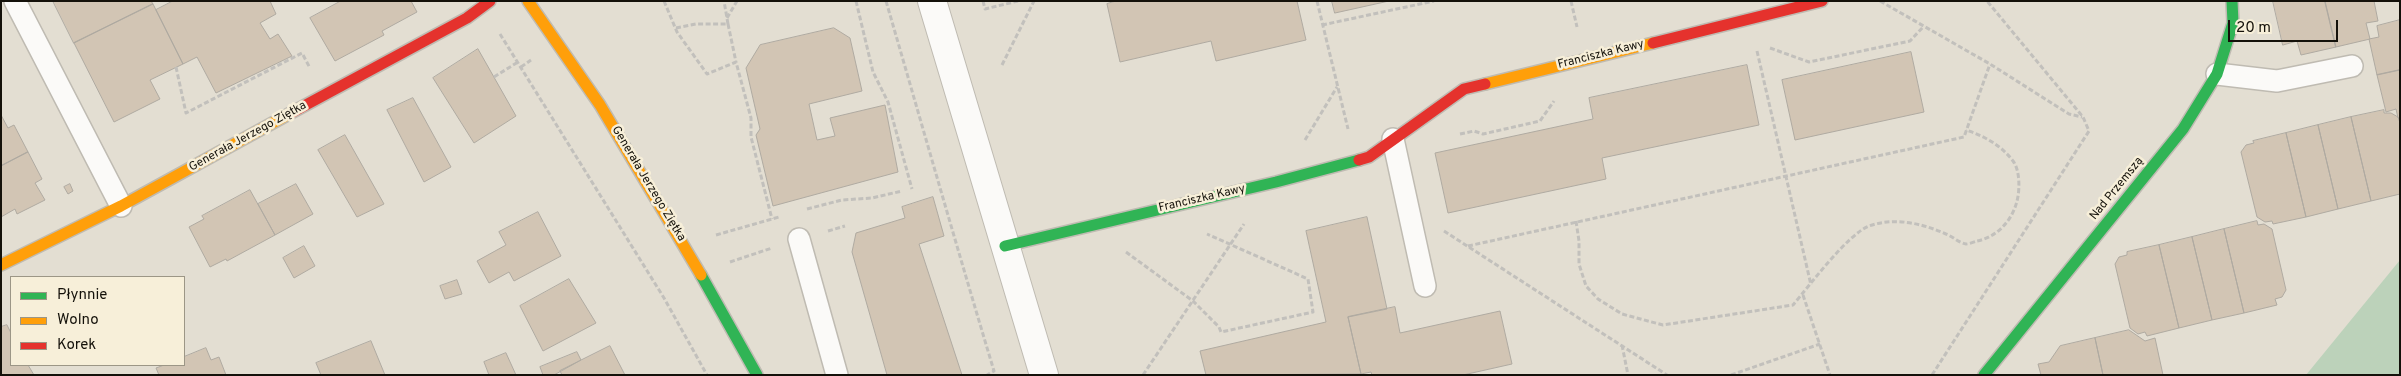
<!DOCTYPE html>
<meta charset="utf-8">
<style>
body{margin:0}
#map{position:relative;width:2401px;height:376px;overflow:hidden;background:#e3ded2;font-family:Overpass,sans-serif}
canvas{display:block}
.frame{position:absolute;inset:0;border:2px solid #14110a;pointer-events:none}
.legend{position:absolute;left:10px;top:276px;width:175px;height:90px;box-sizing:border-box;background:#f7efd9;border:1px solid #9c9686;margin:0;padding:6px 9px;list-style:none;font-size:15px;color:#14110a}
.legend li{display:flex;align-items:center;gap:10px;height:25px}
.legend b{width:25px;border:1px solid #9c9686}
.scale{position:absolute;left:2228px;top:20px;width:110px;height:22px;box-sizing:border-box;border:2px solid #14110a;border-top:0;padding-left:6px;font-size:15px;line-height:18px;white-space:nowrap;color:#14110a;-webkit-text-stroke:4px #f7efd9;paint-order:stroke}
</style>
<div id="map">
<canvas width="2401" height="376"></canvas>
<div class="frame"></div>
<ul class="legend">
<li><b style="height:6px;background:#30b455"></b>Płynnie</li>
<li><b style="height:6px;background:#ff9f0a"></b>Wolno</li>
<li><b style="height:6px;background:#e5322d"></b>Korek</li>
</ul>
<div class="scale">20 m</div>
</div>
<script>
const ctx = document.querySelector('canvas').getContext('2d');
ctx.lineJoin = 'round';
function fillPath(path, color) {
  ctx.fillStyle = color;
  ctx.fill(path, 'evenodd');
}
function stroke(path, color, width, dash) {
  ctx.strokeStyle = color;
  ctx.lineWidth = width;
  ctx.lineCap = dash ? 'butt' : 'round';
  ctx.setLineDash(dash || []);
  ctx.stroke(path);
}
function label(font, color, halo, rows, align = 'center') {
  ctx.font = font + ' Overpass,sans-serif';
  ctx.lineWidth = 5;
  ctx.setLineDash([]);
  ctx.textBaseline = 'middle';
  ctx.strokeStyle = halo;
  ctx.fillStyle = color;
  for (const [text, x, y, turn = 0] of rows) {
    ctx.save();
    ctx.translate(x, y);
    ctx.rotate((+turn || 0) * Math.PI / 180);
    ctx.textAlign = isNaN(turn) ? turn : align;
    if (halo) ctx.strokeText(text, 0, 0);
    ctx.fillText(text, 0, 0);
    ctx.restore();
  }
}
const green = new Path2D(`
 M2400,260V375H2306Z`);
const building = new Path2D(`
 M53,1H151L153,4L74,43Z
 M173,1H270L276,14L260,23L270,39L278,34L292,56L216,93L197,57L183,64L156,10Z
 M341,1H411L417,12L382,31L384,35L335,61L310,18Z
 M1116,1H1297L1306,40L1216,61L1211,41L1120,62L1107,4Z
 M1332,1H1389L1335,13Z
 M2273,1H2325L2336,47L2301,55L2297,41L2283,45Z
 M2325,1H2374L2378,21L2366,23L2370,39L2336,47Z
 M153,4L183,64L150,80L160,99L114,122L74,43Z
 M2400,20V70L2377,75L2369,39L2379,37L2377,26Z
 M834,28L850,38L862,91L809,104L817,140L835,136L830,118L885,105L898,172L773,206L756,135L760,129L746,68L760,45Z
 M478,49L516,116L474,143L433,78Z
 M1911,52L1924,112L1795,140L1782,80Z
 M1747,65L1759,125L1602,158L1606,179L1448,213L1435,153L1593,119L1589,98Z
 M2400,70V118H2398L2396,109L2386,112L2377,75Z
 M413,98L451,167L424,182L387,110Z
 M2384,110V113H2391L2398,117L2400,123V194L2371,201L2351,117Z
 M1,115L8,128L14,125L28,152L1,166Z
 M2351,117L2371,201L2338,209L2318,125Z
 M2318,125L2338,209L2306,217L2286,133Z
 M2286,133L2306,217L2273,224L2272,221L2265,222L2257,217L2241,152L2246,145L2254,143L2253,141Z
 M345,135L384,204L357,217L318,150Z
 M28,152L42,179L35,183L45,200L17,214L15,209L1,217V166Z
 M70,184L73,191L68,194L64,187Z
 M296,184L313,214L275,235L258,204Z
 M250,190L275,235L227,261L226,259L210,267L189,227L204,219L202,216Z
 M933,197L944,236L919,244L962,375H887L852,252L856,233L905,218L902,207Z
 M538,212L561,256L514,281L509,272L489,283L477,261L506,245L499,232Z
 M1367,217L1387,309L1348,317L1361,374L1206,375L1200,351L1326,322L1306,231Z
 M2257,221L2258,225L2264,224L2272,229L2286,290L2282,297L2275,299L2277,305L2244,313L2224,229Z
 M2224,229L2244,313L2212,320L2192,237Z
 M2192,237L2212,320L2179,328L2159,245Z
 M2159,245L2179,328L2147,336L2145,332L2138,334L2130,328L2115,264L2119,257L2127,255V252Z
 M304,246L315,266L294,278L283,258Z
 M569,279L596,323L543,351L520,306Z
 M457,280L462,294L445,299L440,286Z
 M1395,307L1400,333L1500,311L1512,364L1463,375H1372L1371,372L1361,374L1348,317Z
 M7,325L11,333V365H28L34,375H1V327Z
 M2129,330L2145,341L2155,338L2163,375H2103L2095,338Z
 M2095,338L2103,375H2041L2038,364L2049,362L2060,346Z
 M371,341L385,375H321L316,363Z
 M610,346L625,375H562L560,371Z
 M206,348L211,360L219,357L226,375H159L156,368L164,365H184V357Z
 M577,352L581,360L554,375H543L540,367Z
 M506,353L516,375H489L484,362Z`);
const path = new Path2D(`
 M664,1L677,32L707,74L736,62L751,118V137L772,219
 M856,1L873,72L888,102L912,189
 M886,1C922,125 957,248 994,371L987,375
 M983,1L985,9L1018,1
 M1317,1L1348,129
 M1571,1L1577,27
 M1880,1L1990,64L2069,114L2082,117
 M727,18L737,1
 M728,24L736,62
 M1322,25L1434,1
 M676,28L696,24H728L724,1
 M500,34L664,298L707,375
 M1770,48L1809,62L1910,41L1924,26
 M1757,51L1811,285
 M1002,65L1034,1
 M176,67L186,113L302,53L310,68
 M521,67L531,60
 M494,77L518,62
 M1460,134L1474,131L1483,134L1540,121L1554,101
 M1305,140L1337,87
 M807,209L842,200L872,198L902,191
 M1576,221L1579,241V264L1586,286L1598,299L1622,314L1663,325L1793,305C1809,286 1848,234 1869,226C1894,217 1921,223 1946,234C1952,236 1959,243 1966,244C1969,244 1974,242 1977,241C1997,237 2012,221 2017,201C2020,190 2020,170 2013,161C2001,145 1984,136 1966,130
 M828,231L845,226
 M1444,231L1667,375
 M716,235L779,217
 M1468,246L1964,137L1990,64
 M1126,252L1193,301L1219,327L1221,332L1313,312L1308,279L1207,234
 M730,262L772,248
 M1803,295L1830,375
 M1622,345L1628,375
 M1143,375L1244,224
 M1731,375L1820,344
 M1932,375L2089,131L2083,117L1987,1`);
const lane = new Path2D(`
 M15,1L121,206
 M2217,74L2277,81L2352,66
 M1393,139L1425,286
 M799,239L837,375`);
const street = new Path2D(`
 M932,1L1044,375`);
const fast = new Path2D(`
 M1005,246L1276,182L1359,160
 M701,275L757,375
 M1984,375L2183,129L2217,74L2233,23L2232,1`);
const slow = new Path2D(`
 M528,1L600,105L701,275
 M1485,84L1653,43
 M1,265L121,206L289,114`);
const jam = new Path2D(`
 M1653,43L1822,1
 M289,114L467,18L490,1
 M1359,160L1369,157L1464,89L1485,84`);
const streetNames = [
 ["Franciszka Kawy",1601,55,-14],
 ["Generała Jerzego Ziętka",248,137,-29],
 ["Generała Jerzego Ziętka",648,184,59],
 ["Nad Przemszą",2117,189,-51],
 ["Franciszka Kawy",1202,199,-13]
];
fillPath(green, '#bcd2ba');
fillPath(building, '#d2c5b4');
stroke(building, '#afaaa1', 1);
stroke(lane, '#bfbbb2', 24);
stroke(street, '#bfbbb2', 30);
stroke(fast, '#bfbbb2', 14);
stroke(slow, '#bfbbb2', 14);
stroke(jam, '#bfbbb2', 14);
stroke(path, '#c2c0bc', 3, [5, 2.5]);
stroke(lane, '#fbfaf8', 21);
stroke(street, '#fbfaf8', 28);
stroke(fast, '#30b455', 11);
stroke(slow, '#ff9f0a', 11);
stroke(jam, '#e5322d', 11);
label('12px', '#14110a', '#f7efd9', streetNames);
</script>
